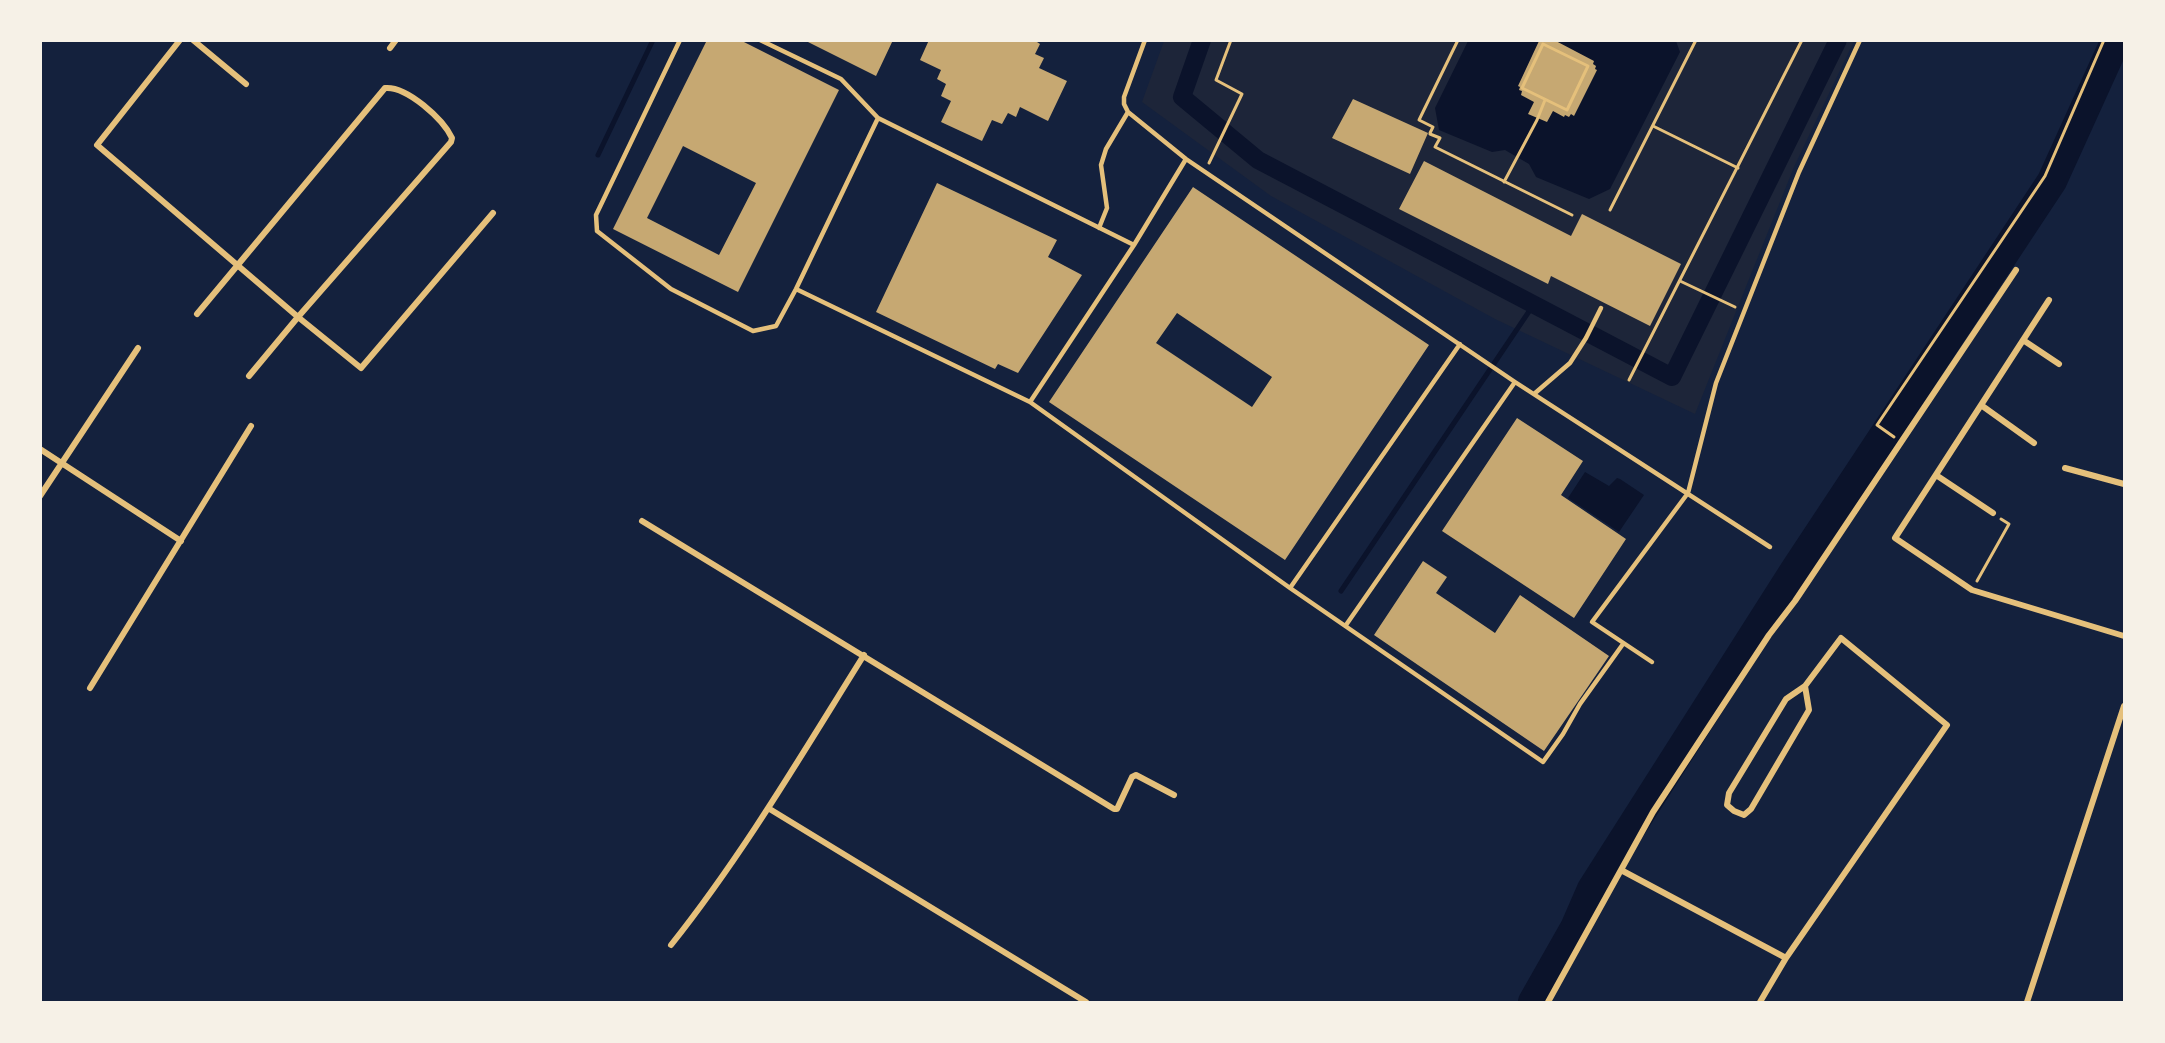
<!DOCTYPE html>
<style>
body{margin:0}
#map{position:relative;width:2165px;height:1043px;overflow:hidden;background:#14213d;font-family:Signika,sans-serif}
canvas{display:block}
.frame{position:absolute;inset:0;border:42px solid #f6f1e7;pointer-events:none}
</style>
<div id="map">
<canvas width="2165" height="1043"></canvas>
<div class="frame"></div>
</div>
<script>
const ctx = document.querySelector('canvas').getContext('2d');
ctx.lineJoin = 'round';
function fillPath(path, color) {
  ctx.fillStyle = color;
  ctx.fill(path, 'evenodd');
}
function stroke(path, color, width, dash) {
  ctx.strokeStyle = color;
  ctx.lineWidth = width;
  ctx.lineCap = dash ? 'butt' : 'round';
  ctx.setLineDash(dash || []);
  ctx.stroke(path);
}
const green = new Path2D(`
 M1164,41H1854L1794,167L1695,414L1495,319L1271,196L1142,102Z`);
const water = new Path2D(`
 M1468,41H1676L1680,52L1610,189L1589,199L1536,177L1529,164L1505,150L1492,152L1439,130L1435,108Z
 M1585,472L1609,486L1617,478L1620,479L1644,495L1619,532L1568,498Z`);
const stream = new Path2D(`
 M598,155L653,40
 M1341,591L1534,304`);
const canal = new Path2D(`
 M1202,40L1182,97L1258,160L1672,377L1838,40`);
const river = new Path2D(`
 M1533,1002L1575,928L1592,889L1795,570L2052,181L2116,40`);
const building = new Path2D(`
 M707,40H740L839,90L738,292L613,229ZM683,146L756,183L719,255L647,218Z
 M804,40H893L876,76Z
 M929,40H1034L1040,44L1035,54L1044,58L1039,68L1067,81L1048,121L1020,107L1016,117L1008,113L1002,124L992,120L982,141L941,122L951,101L941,96L946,84L937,79L941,70L920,60Z
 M1544,40H1554L1594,61L1593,64L1596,66L1595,69L1597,70L1574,116L1571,114L1569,117L1565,115L1564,117L1553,111L1547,122L1528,114L1534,102L1521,95L1522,91L1519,90L1520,87L1518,86L1539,41L1543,42Z
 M1353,99L1428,133L1410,174L1332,138Z
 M1424,161L1571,236L1582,214L1681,264L1650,326L1551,276L1548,284L1399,209Z
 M937,183L1057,240L1048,257L1082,275L1018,373L998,364L995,369L876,312Z
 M1193,187L1429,345L1285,560L1049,402ZM1177,313L1272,377L1252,407L1156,343Z
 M1517,418L1583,461L1561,495L1626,539L1574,618L1442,531Z
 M1423,561L1447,577L1436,593L1495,633L1520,595L1609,656L1544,751L1374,635Z`);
const path = new Path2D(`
 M1543,44L1588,66L1567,110L1522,88Z
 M1653,126L1738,168
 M1430,133L1433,127L1419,120L1458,40
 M1430,134L1440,138L1435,147L1572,215
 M1209,163L1242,94L1216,80L1231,40
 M1504,182L1537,120L1545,100
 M1610,210L1696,40
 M1680,281L1735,307
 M1629,380L1802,40
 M1894,437L1877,425L2045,176L2104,40
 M1977,581L2009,524L2001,519`);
const service = new Path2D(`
 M680,40L596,215L597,231L671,289L753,331L776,326L796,289L878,118
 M760,40L841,79L878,118L1134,245
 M1145,40L1124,97V104L1128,112L1186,159L1515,382L1770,547
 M1099,228L1107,208L1101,165L1106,149L1128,112
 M796,289L1030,402L1290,588L1543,762L1563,734L1580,704L1623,644
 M1534,394L1570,363L1586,338L1601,308
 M1030,402L1134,245L1186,159
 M1290,588L1460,344
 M1346,625L1515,382
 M1652,662L1592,622L1688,493L1716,383L1799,172L1860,40`);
const minor = new Path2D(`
 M180,40L97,145L298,317L361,368L493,213
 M193,40L246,84
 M390,48L396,40
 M2049,300L1895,538L1972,590L2124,636
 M197,314L385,88C407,86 443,119 452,138L451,142L298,317L249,376
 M2023,340L2059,364
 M1981,405L2034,443
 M40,449L181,541
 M2065,468L2124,484
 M1936,475L1993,513
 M40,496L138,348
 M642,521L1114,809H1117L1132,777L1136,775L1174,795
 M1805,686L1809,710L1751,809L1744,815L1734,811L1727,805L1729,793L1786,699Z
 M90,688L251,426
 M768,808L1086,1002
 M1621,870L1786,958
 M671,945C744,853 802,754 864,655
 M1548,1002L1653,812L1769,635L1795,601L2016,270
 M1760,1002L1786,958L1947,725L1841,638L1805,686
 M2027,1002L2124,706`);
fillPath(green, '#1d2539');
fillPath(water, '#0b132b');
stroke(stream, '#0b132b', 5);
stroke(canal, '#0b132b', 18);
stroke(river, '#0b132b', 30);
fillPath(building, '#c6a872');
stroke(path, '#e5c07b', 3);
stroke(service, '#e5c07b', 4.5);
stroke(minor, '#e5c07b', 6);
</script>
